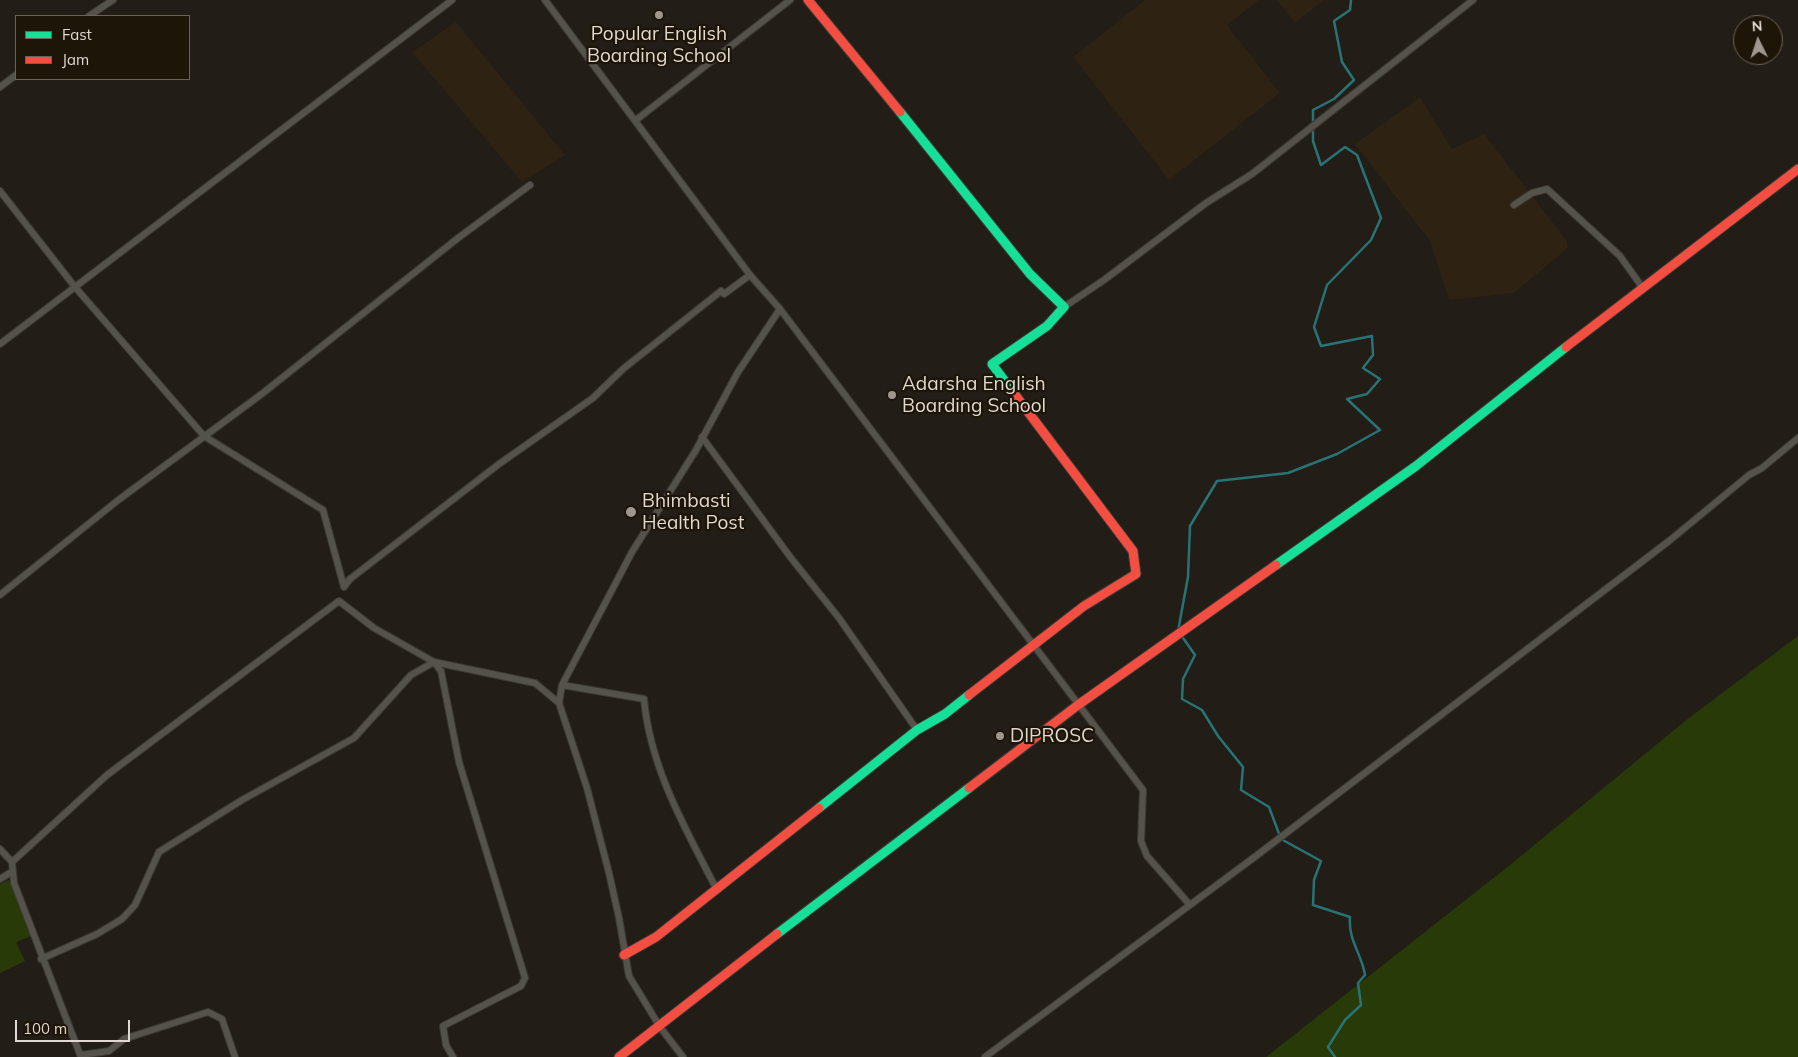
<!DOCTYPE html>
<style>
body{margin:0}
#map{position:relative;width:1798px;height:1057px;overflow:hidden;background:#221d16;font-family:Mulish,sans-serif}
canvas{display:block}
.legend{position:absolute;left:15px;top:15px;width:175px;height:65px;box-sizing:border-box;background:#1d1508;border:1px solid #6b6358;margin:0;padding:6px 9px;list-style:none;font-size:15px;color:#dfd9d1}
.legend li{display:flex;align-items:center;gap:10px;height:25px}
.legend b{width:25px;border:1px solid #6b6358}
.north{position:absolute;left:1733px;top:15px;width:50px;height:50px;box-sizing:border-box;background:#1d1508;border:1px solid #6b6358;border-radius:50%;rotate:356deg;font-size:14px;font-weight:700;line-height:20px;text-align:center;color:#dfd9d1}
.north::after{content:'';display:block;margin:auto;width:18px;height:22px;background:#9d9790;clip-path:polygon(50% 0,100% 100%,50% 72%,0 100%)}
.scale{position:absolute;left:15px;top:1020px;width:115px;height:22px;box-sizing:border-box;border:2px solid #dfd9d1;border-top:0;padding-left:6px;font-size:15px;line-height:18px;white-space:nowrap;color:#dfd9d1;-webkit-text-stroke:4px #1d1508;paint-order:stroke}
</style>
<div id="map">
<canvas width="1798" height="1057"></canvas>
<ul class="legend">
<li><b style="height:6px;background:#16e098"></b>Fast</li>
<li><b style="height:6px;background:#f24e42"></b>Jam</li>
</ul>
<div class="north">N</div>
<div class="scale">100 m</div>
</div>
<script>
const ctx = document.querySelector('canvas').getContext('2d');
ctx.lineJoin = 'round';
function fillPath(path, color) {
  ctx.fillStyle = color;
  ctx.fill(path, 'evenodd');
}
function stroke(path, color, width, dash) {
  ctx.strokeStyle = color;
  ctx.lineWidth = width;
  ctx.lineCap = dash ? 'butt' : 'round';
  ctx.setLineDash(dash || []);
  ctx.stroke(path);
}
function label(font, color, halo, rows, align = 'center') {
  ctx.font = font + ' Mulish,sans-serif';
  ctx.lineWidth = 4.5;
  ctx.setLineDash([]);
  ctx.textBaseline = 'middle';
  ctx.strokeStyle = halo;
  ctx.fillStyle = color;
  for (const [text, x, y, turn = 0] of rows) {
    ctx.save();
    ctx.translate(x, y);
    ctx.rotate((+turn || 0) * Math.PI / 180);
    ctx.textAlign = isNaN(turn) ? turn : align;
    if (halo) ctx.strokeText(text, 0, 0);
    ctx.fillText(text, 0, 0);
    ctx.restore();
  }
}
const built = new Path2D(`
 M1145,0H1259L1227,25L1280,93L1169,180L1073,57Z
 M1277,0H1324L1295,23Z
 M456,22L565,155L522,182L412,52Z
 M1420,97L1452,149L1484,134L1567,241L1568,248L1514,293L1449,300L1430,241L1355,144Z`);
const green = new Path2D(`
 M1798,636V1057H1266L1510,865L1685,721Z
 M9,880L31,936L16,942L25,961L0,973V884Z`);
const stream = new Path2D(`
 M1178,631L1188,577L1190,526L1217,481L1288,473L1337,454L1380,430L1347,399L1367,394L1380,379L1363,368L1373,355L1372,336L1321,346L1314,327L1327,285L1371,240L1381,218L1357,155L1345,147L1321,165L1313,141V110L1334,99L1354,80L1342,62L1334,21L1350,10L1351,0
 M1181,635L1195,655L1183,679L1182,699L1202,710L1218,736L1243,767L1241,790L1269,807L1281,839L1321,861L1314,880L1313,905L1350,917C1348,941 1362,954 1365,975L1358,983L1361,1005L1345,1020L1328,1047L1335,1057`);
const street = new Path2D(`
 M545,0L750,275L780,309L1143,790L1141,841L1147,856L1190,905
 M89,16L113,0
 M0,87L16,75
 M636,120L790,0
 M0,191L75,287L204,436L323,510L344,587L350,579L499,464L593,398L623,369L721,291L724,294L750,275
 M1514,205L1532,193L1547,189L1620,256L1642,287
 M1064,307L1104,280L1206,203L1252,174L1473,0
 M0,344L452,0
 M702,437L791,558L839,618L917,730
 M0,595L117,501L263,393L458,238L530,185
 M562,685L644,699C650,768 686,830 717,890
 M0,849L12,862L14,883L81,1057
 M12,862L107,775L339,601L374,628L434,662L535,683L559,703
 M0,879L13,871
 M41,959L97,934L122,919L135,905L159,852L242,800L354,738L411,675L434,662L441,671L459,762L525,978L521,986L443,1026L446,1045L453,1057
 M81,1055L109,1051L124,1039L208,1012L222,1019L235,1057
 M683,1057L660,1027L629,976L619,918L609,873L587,788L559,703L562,685L632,552L696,450L738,372L780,309
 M985,1057L1256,856L1669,541L1749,475L1762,468L1798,438`);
const fast = new Path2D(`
 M900,112L1030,274L1064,307L1047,326L992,364L1016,396
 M1276,565L1416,466L1566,347
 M819,808L917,730L945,714L969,695
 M777,934L969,788`);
const jam = new Path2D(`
 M808,0L900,112
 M1566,347L1798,169
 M969,695L1084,606L1136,574L1133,551L1016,396
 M969,788L1078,705L1276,565
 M624,955L656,937L819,808
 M619,1057L777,934`);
const markers = [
 [659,15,5,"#9d9790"],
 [892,395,5,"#9d9790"],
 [631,512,6,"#9d9790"],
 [1000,736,5,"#9d9790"]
];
const poiNames = [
 ["Popular English",659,34,"center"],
 ["Boarding School",659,56,"center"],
 ["Adarsha English",902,384],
 ["Boarding School",902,406],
 ["Bhimbasti",642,501],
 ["Health Post",642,523],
 ["DIPROSC",1010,736]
];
fillPath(built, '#2e2212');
fillPath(green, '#273a08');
stroke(stream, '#287375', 2.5);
stroke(street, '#3d3934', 8);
stroke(fast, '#3d3934', 11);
stroke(jam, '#3d3934', 11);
stroke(street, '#55514b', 6);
stroke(fast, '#16e098', 9);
stroke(jam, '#f24e42', 9);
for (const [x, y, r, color] of markers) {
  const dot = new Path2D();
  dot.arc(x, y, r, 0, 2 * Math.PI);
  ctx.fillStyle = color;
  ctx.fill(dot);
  stroke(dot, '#1d1508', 2);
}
label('19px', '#dfd9d1', '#1d1508', poiNames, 'left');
</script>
